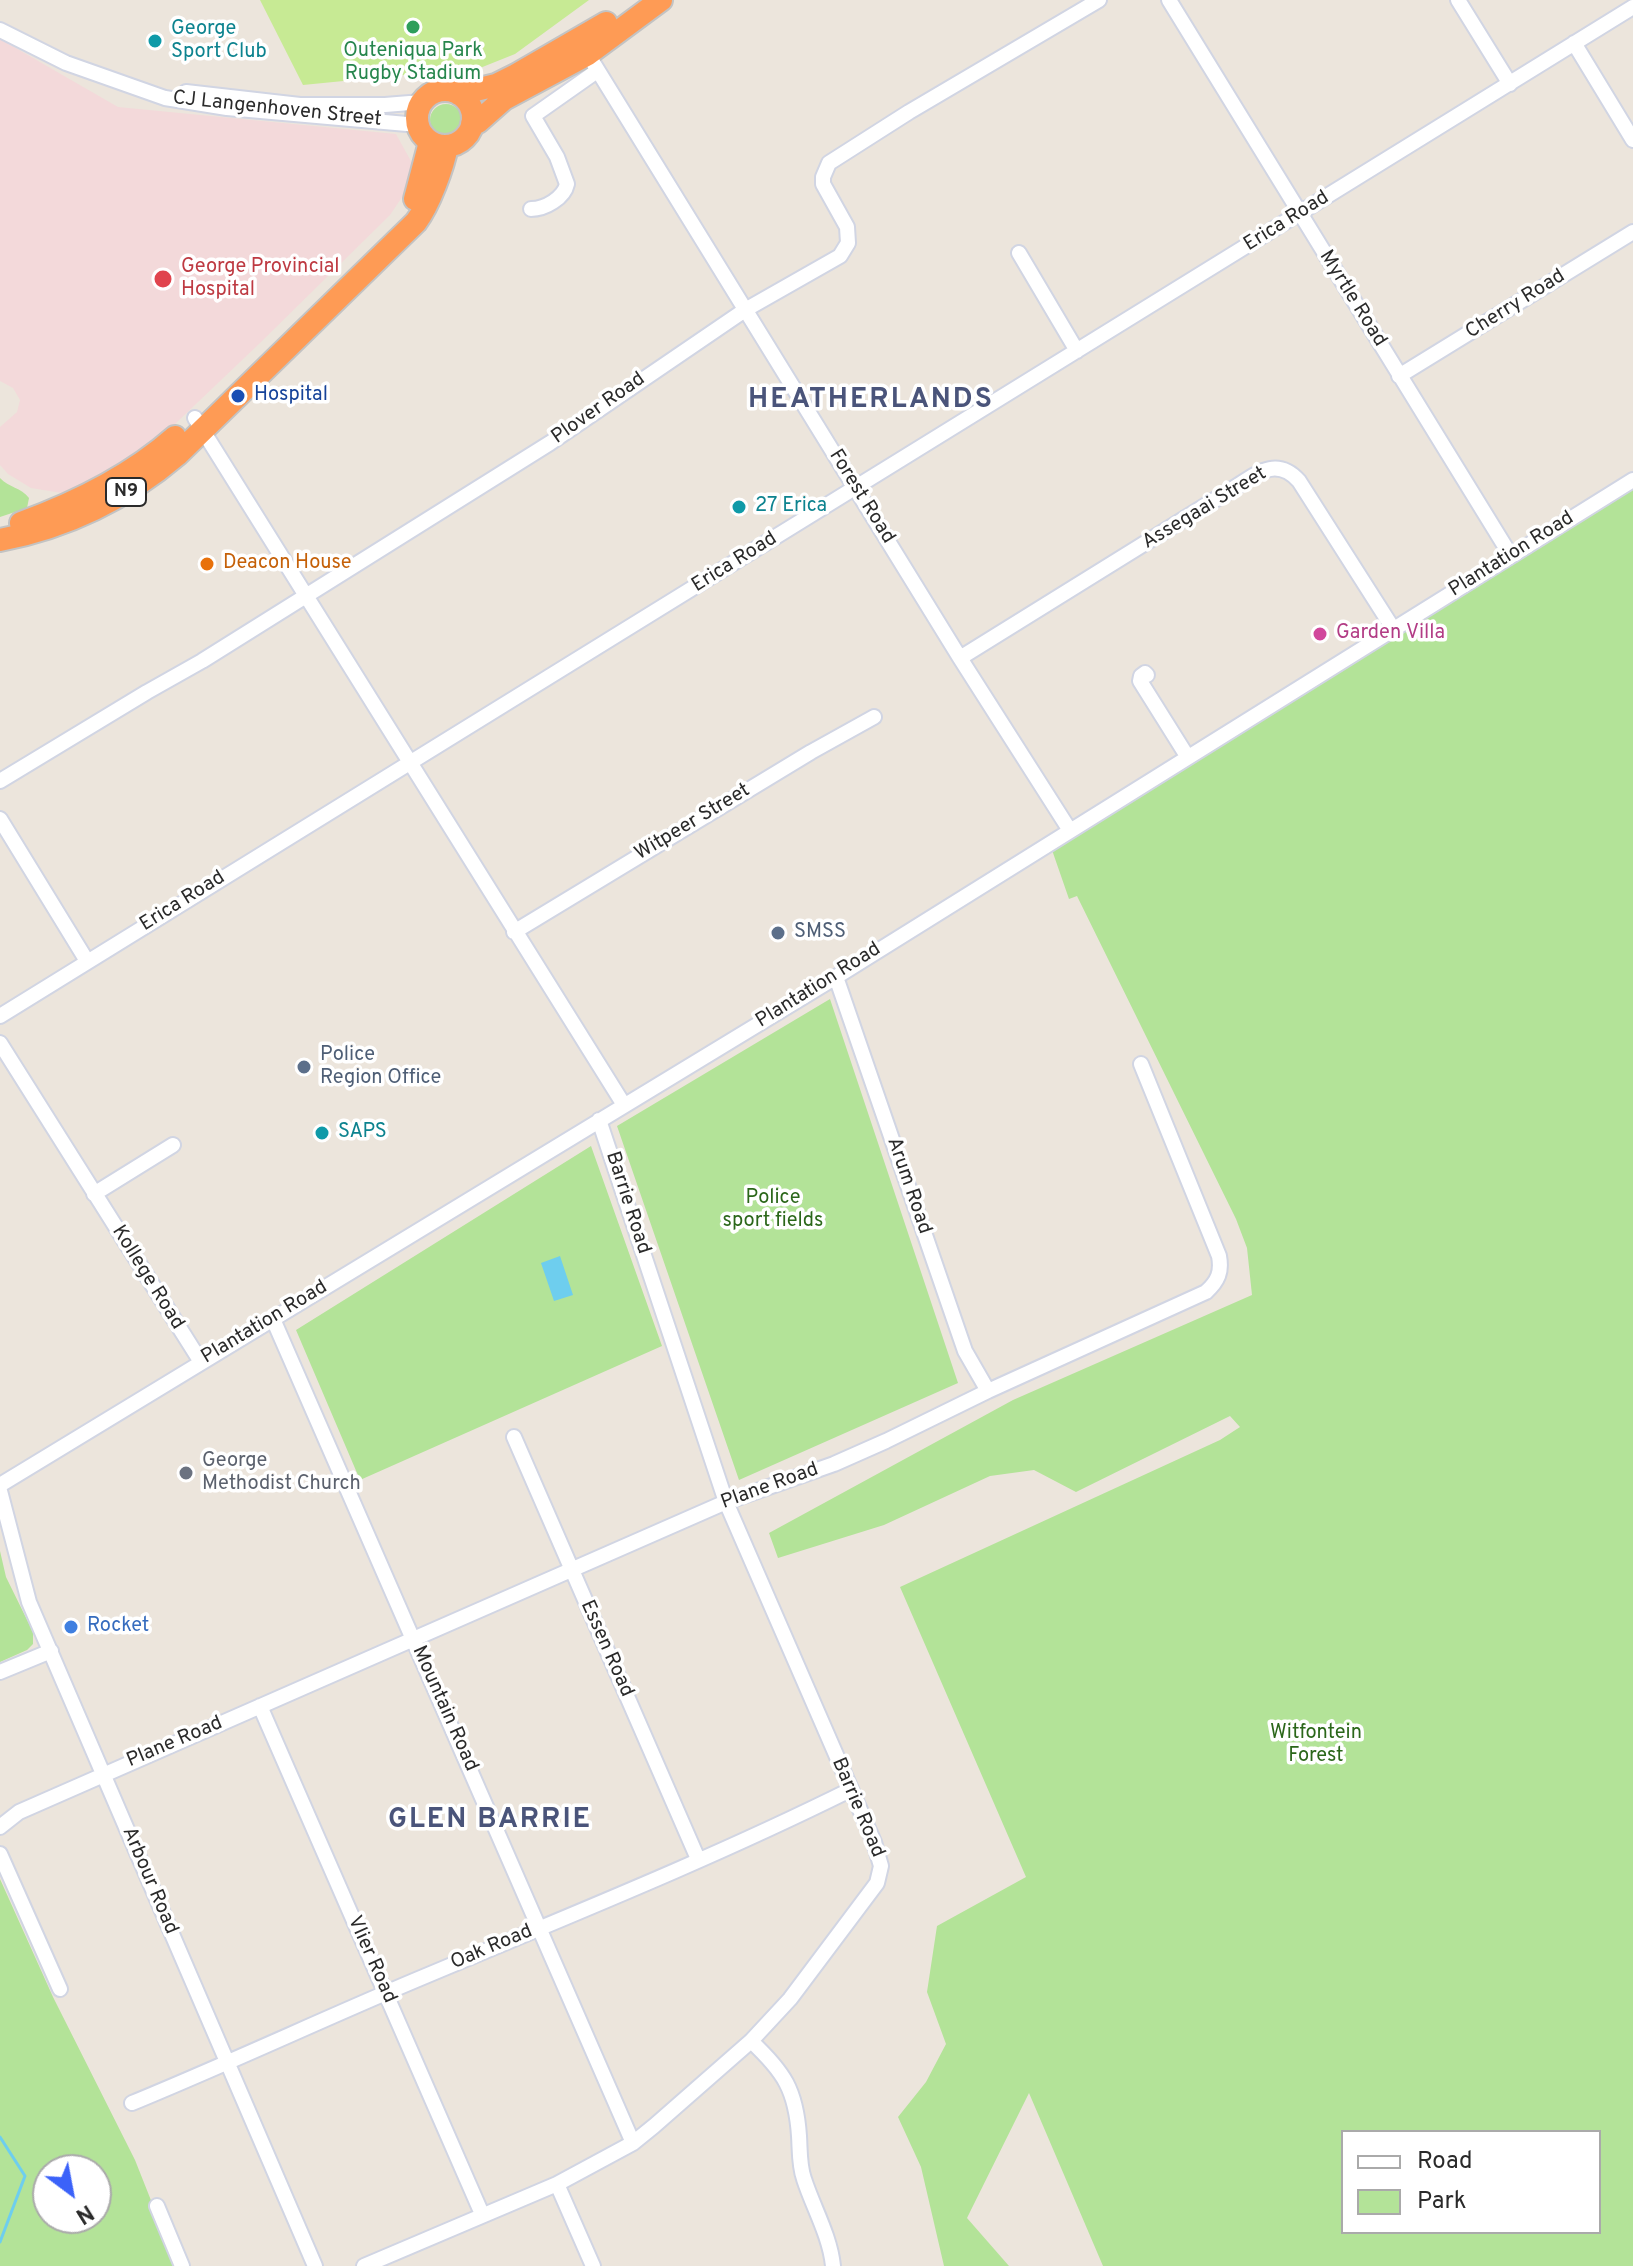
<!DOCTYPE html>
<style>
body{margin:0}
#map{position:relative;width:1633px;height:2266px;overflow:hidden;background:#ece5dc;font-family:Overpass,sans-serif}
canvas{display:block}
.legend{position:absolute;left:1341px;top:2130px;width:260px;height:104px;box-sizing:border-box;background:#fff;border:2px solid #aaa;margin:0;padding:10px 14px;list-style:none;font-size:24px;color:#2a2a2a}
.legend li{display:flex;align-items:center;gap:16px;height:40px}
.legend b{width:40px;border:2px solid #aaa}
.north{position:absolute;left:32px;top:2154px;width:80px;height:80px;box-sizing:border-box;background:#fff;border:2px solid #aaa;border-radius:50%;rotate:148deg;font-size:22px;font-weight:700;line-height:32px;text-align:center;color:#2a2a2a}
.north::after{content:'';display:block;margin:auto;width:28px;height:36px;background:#3b62f9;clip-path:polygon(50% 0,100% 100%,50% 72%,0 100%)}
</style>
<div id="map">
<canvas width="1633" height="2266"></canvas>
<ul class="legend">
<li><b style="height:10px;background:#fff"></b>Road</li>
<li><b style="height:22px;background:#b3e398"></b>Park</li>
</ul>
<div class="north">N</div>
</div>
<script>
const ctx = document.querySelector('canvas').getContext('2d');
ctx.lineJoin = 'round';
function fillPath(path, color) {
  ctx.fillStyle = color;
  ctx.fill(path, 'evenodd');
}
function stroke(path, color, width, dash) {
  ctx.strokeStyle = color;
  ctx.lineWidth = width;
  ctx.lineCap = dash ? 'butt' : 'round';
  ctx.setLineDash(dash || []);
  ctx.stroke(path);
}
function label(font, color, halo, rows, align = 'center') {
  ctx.font = font + ' Overpass,sans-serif';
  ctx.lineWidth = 7;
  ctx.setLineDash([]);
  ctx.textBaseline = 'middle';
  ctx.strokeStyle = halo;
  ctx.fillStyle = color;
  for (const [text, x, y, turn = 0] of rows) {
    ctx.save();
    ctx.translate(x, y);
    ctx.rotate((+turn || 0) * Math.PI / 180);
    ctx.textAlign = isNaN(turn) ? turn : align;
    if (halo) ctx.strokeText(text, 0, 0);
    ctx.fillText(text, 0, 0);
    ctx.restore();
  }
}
const medical = new Path2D(`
 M0,39L118,107L396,134L412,163L413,181L390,215L260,343L154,444L77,491L62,493L31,488L8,474L0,465V427L17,412L20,400L13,388L0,381Z`);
const green = new Path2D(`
 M430 120a16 16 0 1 1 32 0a16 16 0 1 1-32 0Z
 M0,478C9,488 21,487 29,498L27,508L0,517Z
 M1633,486V2266H1103L1029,2093L967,2218L1009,2266H944L921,2167L898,2117L926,2082L946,2044L927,1992L937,1926L1026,1877L900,1587L1220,1440L1240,1427L1230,1416L1076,1492L1034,1470L990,1476L884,1525L778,1558L769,1533L1013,1400L1252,1295L1247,1248L1236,1219L1077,896L1069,899L1052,850ZM1343,2132H1599V2232H1343Z
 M830,999L958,1383L739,1480L617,1126Z
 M591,1146L662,1346L360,1480L296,1330Z
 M0,1551L6,1577L33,1632V1644L27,1650L0,1662Z
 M0,1879L53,1997L135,2160L177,2266H0ZM48,2170H96V2218H48Z`);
const pitch = new Path2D(`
 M260,0H589L515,54L480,68L442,65L414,74L303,85Z`);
const water = new Path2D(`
 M560,1256L573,1295L554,1301L541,1263Z`);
const stream = new Path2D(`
 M0,2137L25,2176L0,2242`);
const minor = new Path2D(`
 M1169,0L1511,556
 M1458,0L1510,84
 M0,30L66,63L165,98L227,108L418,125
 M1574,43L1633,140
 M584,48L960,658L1069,829
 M186,92L300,105H385L422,102
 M531,209C545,209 564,198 567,184L557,157L533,116L597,71
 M1019,253L1077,351
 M1399,376L1633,232
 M195,418L624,1105
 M960,658L1229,491C1253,477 1275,454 1299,481L1394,630
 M1147,675L1145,673L1141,676L1140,681L1187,756
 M0,781L147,692L202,661L550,443L745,310L840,256L848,243L847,227L823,184V177L829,163L909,112L1099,0
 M0,819L87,961
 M514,932L811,752L874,717
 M836,977L965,1351L988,1391
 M0,1016L1633,7
 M0,1043L201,1362
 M94,1194L173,1145
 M273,1319L633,2143
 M514,1437L698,1859
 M0,1485L836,977L1633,480
 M0,1491L29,1602L315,2266
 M0,1672L51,1651
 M260,1706L482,2214
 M0,1827L19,1812L726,1502L834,1464L886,1441L988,1391L1206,1292C1218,1281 1222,1272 1219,1256L1141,1064
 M0,1854L60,1989
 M751,2041C784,2072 796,2090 799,2136C800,2150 799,2165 804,2179C813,2207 830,2236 833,2266
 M132,2103C227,2064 321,2020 416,1980C561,1919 709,1860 850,1790
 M557,2184L593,2266
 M157,2206L182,2266
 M364,2266L557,2184L633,2143L654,2126L751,2041L790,1999L877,1883L881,1866L874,1842L726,1502L599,1120`);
const highway = new Path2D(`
 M417 118a28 28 0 1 1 56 0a28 28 0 1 1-56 0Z
 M459,94L496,85L516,75L606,23
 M472,124L478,122L504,99L588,54L661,0
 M415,199L430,142
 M21,523C76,503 132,475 175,437
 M0,540C65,528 127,498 177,455L416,222C429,205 443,167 447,146`);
const markers = [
 [413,27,8,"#2e9e5b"],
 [155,41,8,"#0f9aa8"],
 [163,279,10,"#e0444e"],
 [238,396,8,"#1a4fb4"],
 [739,507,8,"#0f9aa8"],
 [207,564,8,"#e8710a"],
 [1320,634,8,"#d1479c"],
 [778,933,8,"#5c6f8a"],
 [304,1067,8,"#5c6f8a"],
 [322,1133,8,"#0f9aa8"],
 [186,1473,8,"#6b7280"],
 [71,1627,8,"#3f7fe0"]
];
const shields = [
 [126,492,40]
];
const shieldNames = [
 ["N9",126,492]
];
const cultureNames = [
 ["George",171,30],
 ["Sport Club",171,53],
 ["27 Erica",755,507],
 ["SAPS",338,1133]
];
const leisureNames = [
 ["Outeniqua Park",413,52],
 ["Rugby Stadium",413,75]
];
const streetNames = [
 ["CJ Langenhoven Street",277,110,6],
 ["Erica Road",1287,222,-32],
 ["Myrtle Road",1352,299,58],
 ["Cherry Road",1516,305,-32],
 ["Plover Road",599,409,-35],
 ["Forest Road",861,497,58],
 ["Assegaai Street",1205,509,-31],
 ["Plantation Road",1512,555,-32],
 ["Erica Road",735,563,-32],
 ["Witpeer Street",693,823,-31],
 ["Erica Road",183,902,-32],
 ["Plantation Road",819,986,-32],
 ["Arum Road",908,1186,71],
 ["Barrie Road",627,1203,72],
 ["Kollege Road",147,1278,58],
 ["Plantation Road",265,1323,-31],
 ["Plane Road",770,1487,-20],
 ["Essen Road",606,1649,66],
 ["Mountain Road",444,1709,66],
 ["Plane Road",175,1743,-23],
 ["Barrie Road",857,1808,67],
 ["Arbour Road",149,1881,67],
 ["Oak Road",492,1948,-23],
 ["Vlier Road",371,1960,66]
];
const healthNames = [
 ["George Provincial",181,268],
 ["Hospital",181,291]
];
const transitNames = [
 ["Hospital",254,396]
];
const foodNames = [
 ["Deacon House",223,564]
];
const hotelNames = [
 ["Garden Villa",1336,634]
];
const serviceNames = [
 ["SMSS",794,933],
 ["Police",320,1056],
 ["Region Office",320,1079]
];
const parkNames = [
 ["Police",773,1199],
 ["sport fields",773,1222],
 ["Witfontein",1316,1734],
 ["Forest",1316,1757]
];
const worshipNames = [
 ["George",202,1462],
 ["Methodist Church",202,1485]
];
const shopNames = [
 ["Rocket",87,1627]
];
const districtNames = [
 ["HEATHERLANDS",871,401],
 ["GLEN BARRIE",490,1821]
];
fillPath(medical, '#f3d9da');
fillPath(green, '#b3e398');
fillPath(pitch, '#c7ea94');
fillPath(water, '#6eceee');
stroke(stream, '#6eceee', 3);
stroke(minor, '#d1d5e3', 18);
stroke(highway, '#c3c3c3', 26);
stroke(minor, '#fff', 14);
stroke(highway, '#fe9b55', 22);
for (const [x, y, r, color] of markers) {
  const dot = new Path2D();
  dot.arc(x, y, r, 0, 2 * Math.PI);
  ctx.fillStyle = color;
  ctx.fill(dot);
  stroke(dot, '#fff', 3);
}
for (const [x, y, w] of shields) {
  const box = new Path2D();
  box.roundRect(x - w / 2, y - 14, w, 28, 6);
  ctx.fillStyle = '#fff';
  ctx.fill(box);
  stroke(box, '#2a2a2a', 2);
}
label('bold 18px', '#2a2a2a', null, shieldNames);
label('20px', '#0d838f', '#fff', cultureNames, 'left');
label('20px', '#27864d', '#fff', leisureNames);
label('20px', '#2a2a2a', '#fff', streetNames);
label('20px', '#be3a42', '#fff', healthNames, 'left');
label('20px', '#164399', '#fff', transitNames, 'left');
label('20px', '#c56008', '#fff', foodNames, 'left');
label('20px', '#b23c85', '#fff', hotelNames, 'left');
label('20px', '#4e5e75', '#fff', serviceNames, 'left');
label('20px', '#2b671a', '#fff', parkNames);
label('20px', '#5b616d', '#fff', worshipNames, 'left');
label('20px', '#366cbe', '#fff', shopNames, 'left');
ctx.letterSpacing = '2px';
label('bold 28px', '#4a547a', '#fff', districtNames);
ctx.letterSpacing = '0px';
</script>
